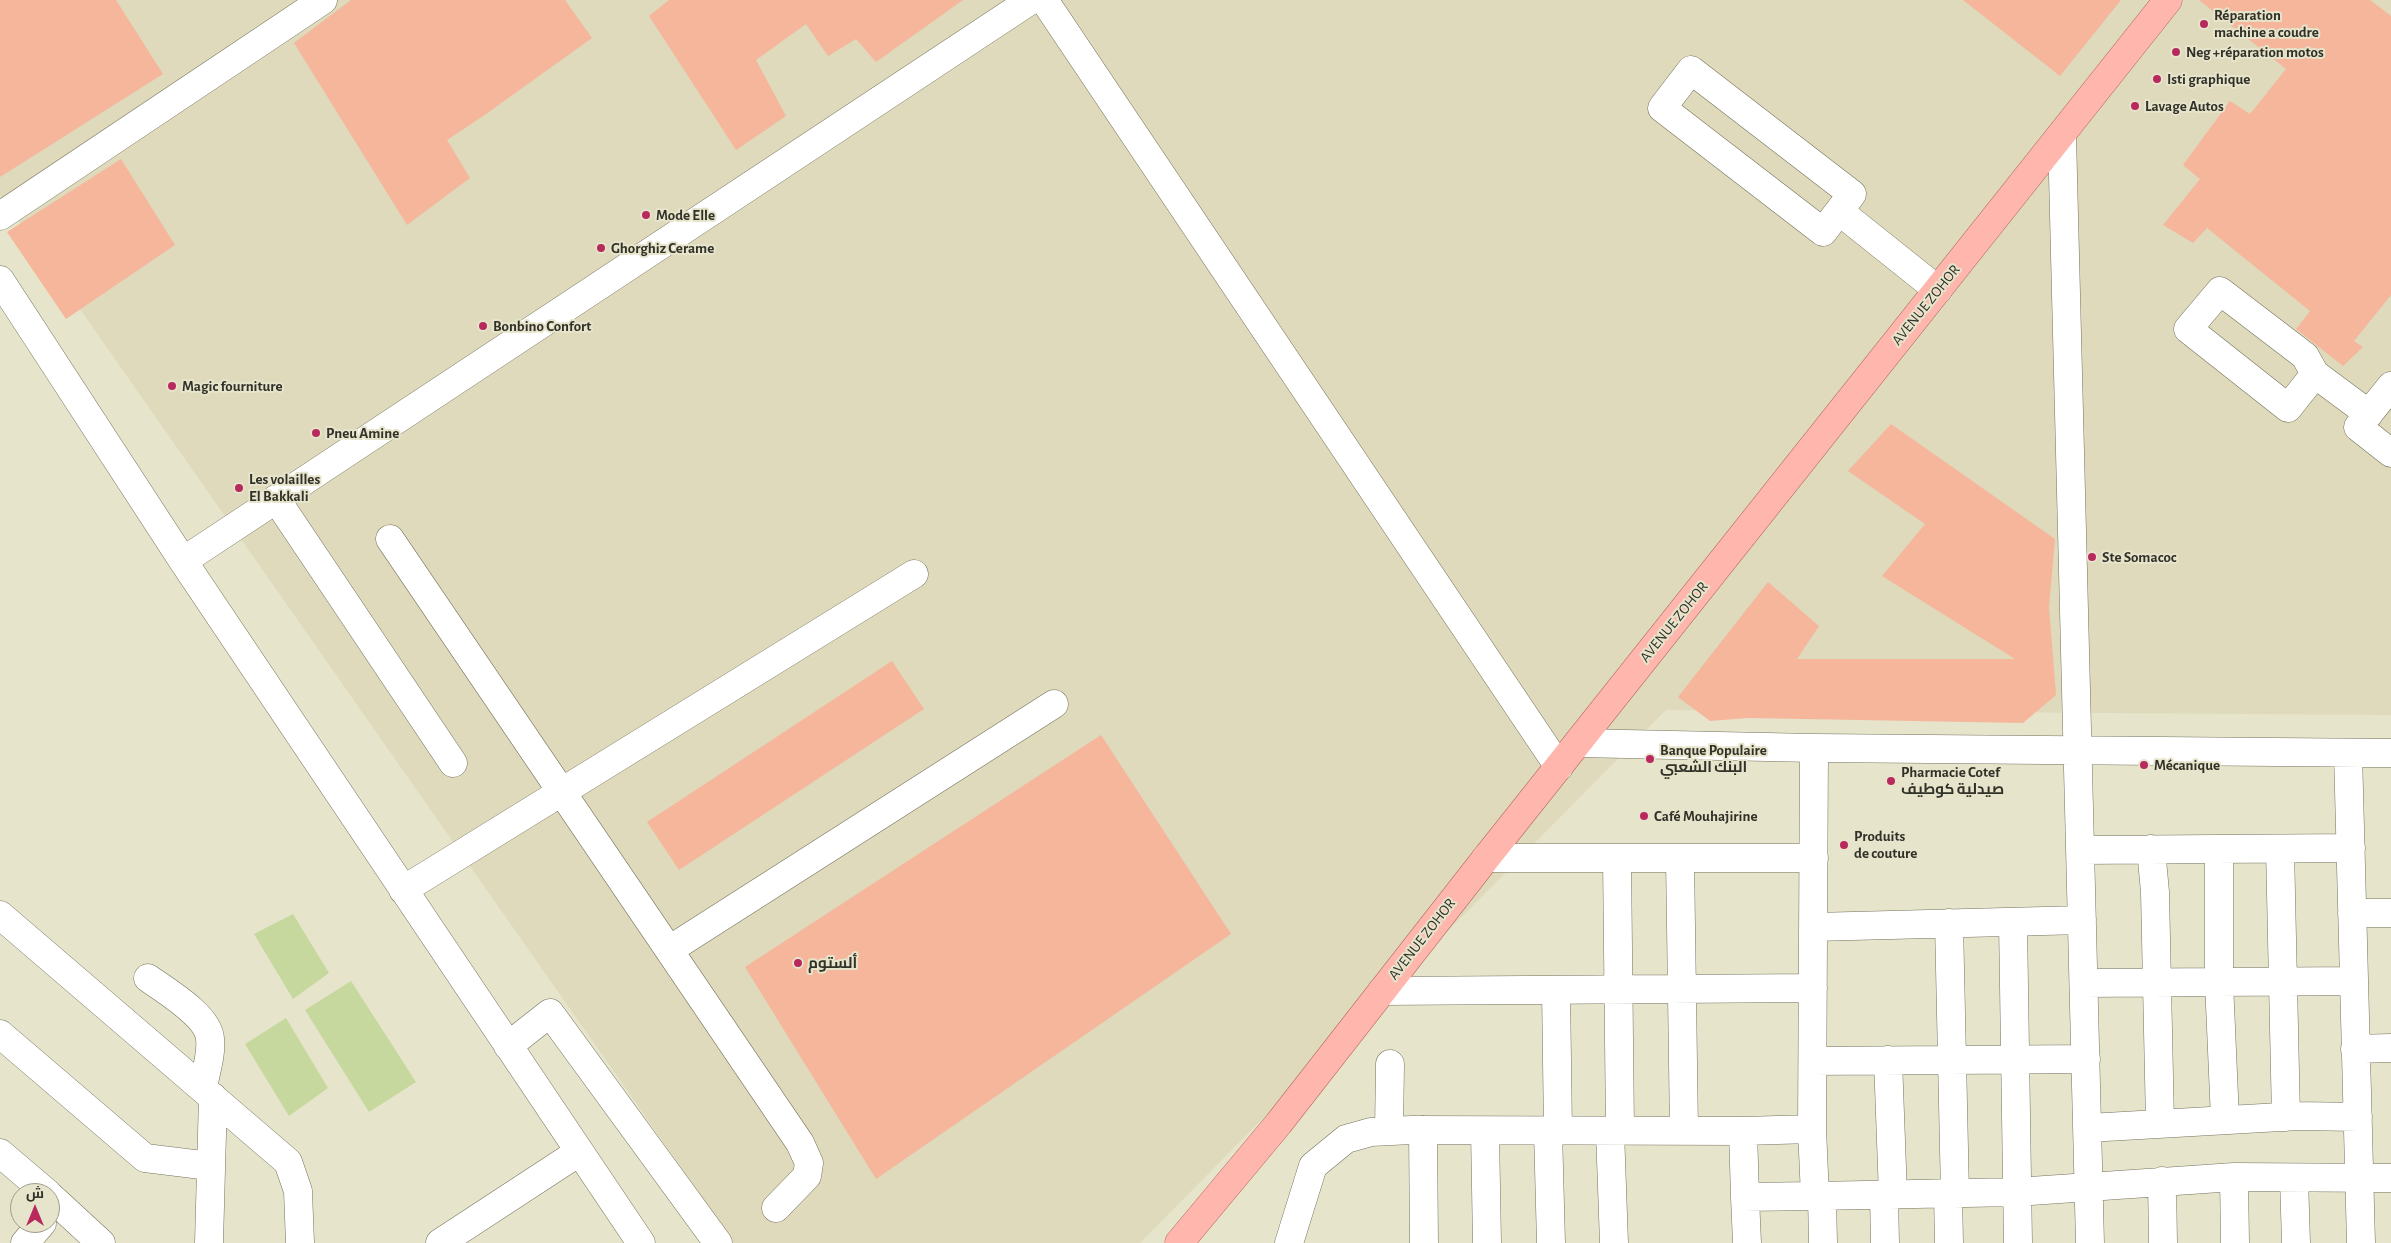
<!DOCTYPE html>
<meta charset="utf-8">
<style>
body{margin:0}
#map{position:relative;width:2391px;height:1243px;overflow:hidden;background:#e7e4cc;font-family:"Alegreya Sans",Cairo,sans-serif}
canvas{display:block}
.north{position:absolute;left:10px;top:1183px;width:50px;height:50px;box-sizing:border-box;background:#e7e4cc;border:1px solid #9f9c8a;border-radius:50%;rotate:0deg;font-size:14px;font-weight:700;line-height:20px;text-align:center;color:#323128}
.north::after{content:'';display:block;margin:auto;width:18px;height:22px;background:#b82a5e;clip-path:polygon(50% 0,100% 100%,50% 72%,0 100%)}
</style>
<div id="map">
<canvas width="2391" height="1243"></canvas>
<div class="north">ش</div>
</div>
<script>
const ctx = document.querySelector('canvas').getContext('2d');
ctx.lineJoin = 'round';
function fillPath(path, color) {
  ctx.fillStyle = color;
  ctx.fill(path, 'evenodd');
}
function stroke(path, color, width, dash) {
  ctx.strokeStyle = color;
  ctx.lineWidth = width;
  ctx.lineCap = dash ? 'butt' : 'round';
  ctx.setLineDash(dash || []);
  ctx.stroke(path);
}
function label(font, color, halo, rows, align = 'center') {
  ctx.font = font + ' "Alegreya Sans",Cairo,sans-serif';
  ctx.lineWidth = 4;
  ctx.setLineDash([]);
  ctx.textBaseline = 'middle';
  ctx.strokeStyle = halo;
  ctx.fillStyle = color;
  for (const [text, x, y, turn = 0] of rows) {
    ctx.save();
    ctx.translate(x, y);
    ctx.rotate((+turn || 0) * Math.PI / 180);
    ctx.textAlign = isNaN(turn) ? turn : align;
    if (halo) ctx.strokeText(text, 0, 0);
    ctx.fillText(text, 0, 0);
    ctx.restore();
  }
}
const built = new Path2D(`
 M0,0H2391V715L1666,710L1140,1243H734L0,195Z`);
const green = new Path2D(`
 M293,914L329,973L293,999L254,934Z
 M351,981L416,1082L369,1112L305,1010Z
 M286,1018L328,1088L289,1116L245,1044Z`);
const building = new Path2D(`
 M0,0H116L163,74L0,177Z
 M351,0H565L592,38L486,114L447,140L470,178L407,225L294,43Z
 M669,0H963L876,62L856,39L828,56L806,24L756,60L786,116L736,150L649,16Z
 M1963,0H2121L2060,76Z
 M2199,0H2370L2391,16V295L2354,341L2363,347L2343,366L2296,329L2310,311L2207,228L2193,243L2163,225L2200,179L2183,165L2230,101L2250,114L2286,69Z
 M121,159L175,245L66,319L7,232Z
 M1891,424L2055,539L2049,607L2056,695L2023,723L1748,718L1710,721L1678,697L1768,582L1819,626L1797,659H2015L1882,576L1925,524L1848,471Z
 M892,661L924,709L679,870L647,822Z
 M1101,735L1231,934L876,1179L745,967Z`);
const minor = new Path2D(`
 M1044,0L1559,767
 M1691,70L1852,194L1823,232L1662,108Z
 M2062,136L2090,1243
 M1839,211L1938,290
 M0,216L323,0
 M0,280L183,561L641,1243
 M2315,374L2305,356L2220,291L2188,329L2288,408L2315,374L2369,414
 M2391,386L2358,427L2391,453
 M276,499L453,763
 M390,539L800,1143L809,1163L807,1176L776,1208
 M183,561L1031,0
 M1578,743L1814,748L2391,753
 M2348,753L2361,1243
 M2151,849L2155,892L2160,1123
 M2219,849V982L2225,1119
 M2280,849L2286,1117
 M2081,850L2351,848
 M1486,858H1814
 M1617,858L1620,1131
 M1680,858L1684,1131
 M403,890L914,574
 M2352,913H2391
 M0,915L288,1162L298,1191L300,1243
 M2013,922L2018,1243
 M1949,923L1955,1194
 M1814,927L2082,920
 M669,950L1054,704
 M148,978C166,991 209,1016 210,1039C212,1054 205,1074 203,1089
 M2085,983L2353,981
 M1556,990L1558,1131
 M1382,991L1813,988
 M0,1034L145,1158L210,1166
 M508,1046L550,1013L718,1243
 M2355,1049L2391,1048
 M1888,1060L1893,1195
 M1813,1061L2086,1059
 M2088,1128L2298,1116L2358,1117
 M1812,1129L1743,1131L1745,1197L1815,1196L1812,1129L1814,748
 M1423,1130L1424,1243
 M1389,1131L1390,1064
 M1485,1131L1487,1243
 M1548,1131L1551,1243
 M1610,1131L1614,1243
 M0,1153L47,1193
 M2234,1177L2235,1243
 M2294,1178L2296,1243
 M2162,1181L2163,1243
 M1948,1194L1949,1243
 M50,1196L101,1243
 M1815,1196L2016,1192L2234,1177L2391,1178
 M1822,1196L1823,1243
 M1884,1196L1885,1243
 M1745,1197L1747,1243
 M25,1243L42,1223
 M209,1243L213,1097
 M440,1243L579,1152
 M1289,1243L1313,1166L1346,1139L1371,1132L1412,1130L1743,1131`);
const major = new Path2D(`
 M1179,1243L1279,1123L1486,858L2168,0`);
const markers = [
 [2204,24,5,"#b82a5e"],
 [2176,52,5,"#b82a5e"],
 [2157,79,5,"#b82a5e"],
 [2135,106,5,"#b82a5e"],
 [646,215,5,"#b82a5e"],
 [601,248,5,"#b82a5e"],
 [483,326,5,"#b82a5e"],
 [172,386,5,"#b82a5e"],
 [316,433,5,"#b82a5e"],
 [239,488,5,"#b82a5e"],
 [2092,557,5,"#b82a5e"],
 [1650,759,5,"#b82a5e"],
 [2144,765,5,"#b82a5e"],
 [1891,781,5,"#b82a5e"],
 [1644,816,5,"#b82a5e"],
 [1844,845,5,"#b82a5e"],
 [798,963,5,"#b82a5e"]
];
const poiNames = [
 ["Réparation",2214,15],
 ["machine a coudre",2214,32],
 ["Neg +réparation motos",2186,52],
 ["Isti graphique",2167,79],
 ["Lavage Autos",2145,106],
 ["Mode Elle",656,215],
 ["Ghorghiz Cerame",611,248],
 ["Bonbino Confort",493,326],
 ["Magic fourniture",182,386],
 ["Pneu Amine",326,433],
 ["Les volailles",249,479],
 ["El Bakkali",249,496],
 ["Ste Somacoc",2102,557],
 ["Banque Populaire",1660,750],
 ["البنك الشعبي",1660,767],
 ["Mécanique",2154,765],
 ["Pharmacie Cotef",1901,772],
 ["صيدلية كوطيف",1901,789],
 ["Café Mouhajirine",1654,816],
 ["Produits",1854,836],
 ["de couture",1854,853],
 ["ألستوم",808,963]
];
const streetNames = [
 ["AVENUE ZOHOR",1926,305,-51],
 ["AVENUE ZOHOR",1674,622,-51],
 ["AVENUE ZOHOR",1422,939,-52]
];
fillPath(built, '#dedabb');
fillPath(green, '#c6d89d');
fillPath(building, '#f5b69c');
stroke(minor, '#75725d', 29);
stroke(major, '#b7685b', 29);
stroke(minor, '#fff', 28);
stroke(major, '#feb6ad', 28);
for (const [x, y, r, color] of markers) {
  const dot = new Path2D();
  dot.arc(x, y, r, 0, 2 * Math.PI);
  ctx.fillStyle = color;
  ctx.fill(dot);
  stroke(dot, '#e7e4cc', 2);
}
label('bold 15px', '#323128', '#e7e4cc', poiNames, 'left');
label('15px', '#323128', '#e7e4cc', streetNames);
</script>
